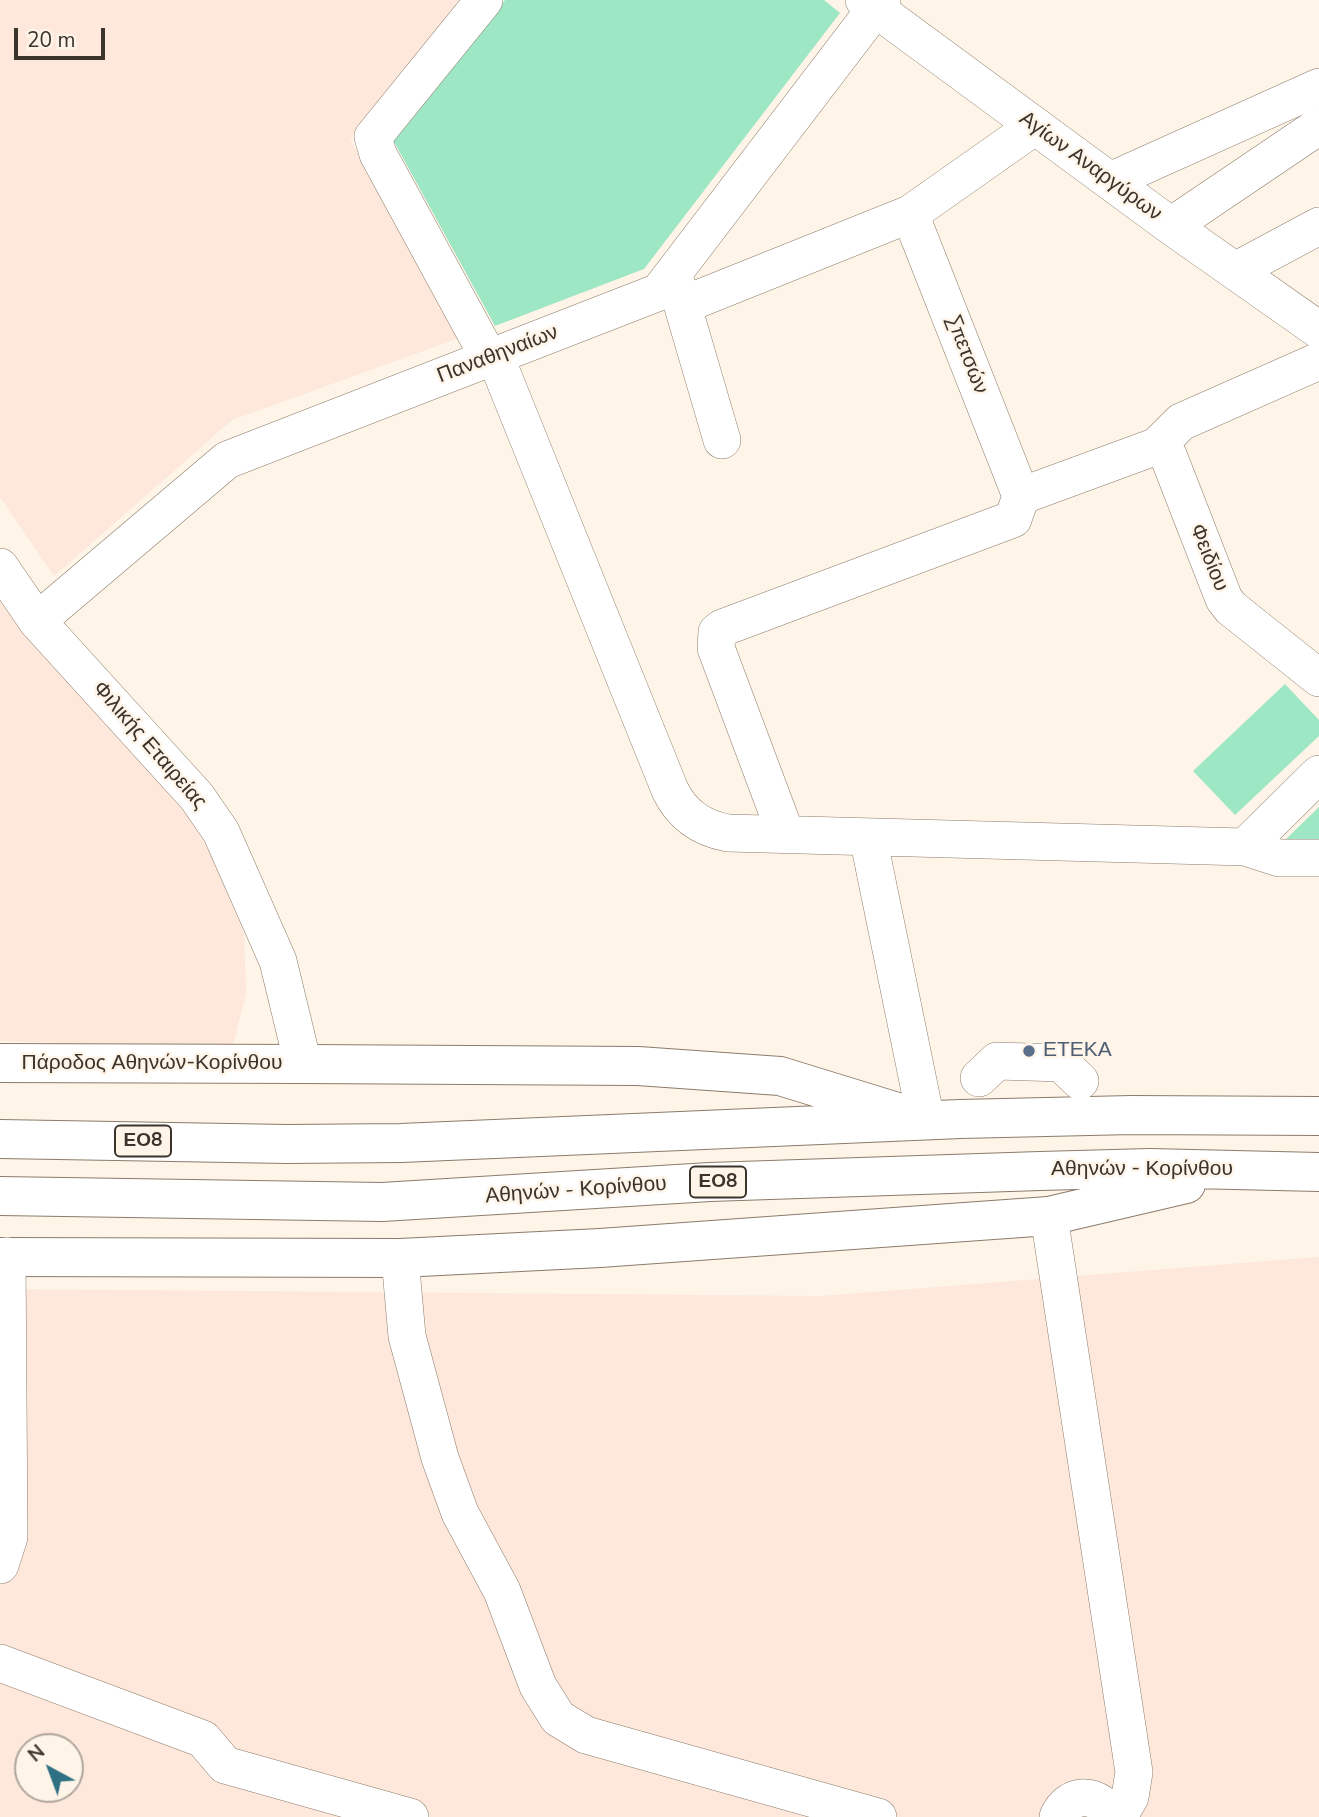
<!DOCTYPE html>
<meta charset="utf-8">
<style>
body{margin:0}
#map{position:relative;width:1319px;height:1817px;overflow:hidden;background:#fff4e8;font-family:"Nunito Sans",sans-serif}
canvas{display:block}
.north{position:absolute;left:14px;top:1733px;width:70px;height:70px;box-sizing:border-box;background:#fff4e8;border:2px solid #b1a79d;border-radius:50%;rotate:319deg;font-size:19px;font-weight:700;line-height:28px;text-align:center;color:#3b342d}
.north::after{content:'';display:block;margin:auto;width:24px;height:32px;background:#2f7183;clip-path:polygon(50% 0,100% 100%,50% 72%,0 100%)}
.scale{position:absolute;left:14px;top:28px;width:91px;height:32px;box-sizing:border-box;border:4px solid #3b342d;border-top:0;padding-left:9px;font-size:21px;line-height:24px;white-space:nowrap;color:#3b342d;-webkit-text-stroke:5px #fff4e8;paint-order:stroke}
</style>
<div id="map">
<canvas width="1319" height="1817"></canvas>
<div class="north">N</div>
<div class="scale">20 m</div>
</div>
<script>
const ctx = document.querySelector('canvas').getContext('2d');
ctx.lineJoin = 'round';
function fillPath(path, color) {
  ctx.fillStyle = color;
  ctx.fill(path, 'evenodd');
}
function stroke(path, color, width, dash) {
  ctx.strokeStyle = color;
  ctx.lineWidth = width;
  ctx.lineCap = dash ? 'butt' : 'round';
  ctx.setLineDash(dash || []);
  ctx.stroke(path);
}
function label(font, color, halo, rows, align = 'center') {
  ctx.font = font + ' "Nunito Sans",sans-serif';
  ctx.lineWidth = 5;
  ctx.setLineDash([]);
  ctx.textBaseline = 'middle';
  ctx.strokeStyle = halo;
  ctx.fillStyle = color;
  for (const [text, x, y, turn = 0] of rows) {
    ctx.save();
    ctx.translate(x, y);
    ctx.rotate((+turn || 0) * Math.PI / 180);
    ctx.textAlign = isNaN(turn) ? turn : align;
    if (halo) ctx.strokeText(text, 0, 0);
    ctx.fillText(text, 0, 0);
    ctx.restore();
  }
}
const industrial = new Path2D(`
 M0,0H464L350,139L462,337L232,420L54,576L0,497Z
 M0,591L78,690L187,815L210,853L244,933L246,993L232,1048L0,1041Z
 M1319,1257V1817H0V1289L822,1296ZM28,1747H70V1789H28Z`);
const green = new Path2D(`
 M505,0H824L840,13L644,269L495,326L392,138Z
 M1285,684L1319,720V736L1235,815L1193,771Z
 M1319,807V841L1285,840Z`);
const minor = new Path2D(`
 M484,0L373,137L378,154L489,358
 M864,0L1171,226L1319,330
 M1110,181L1319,87
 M910,214L1021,496
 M1171,226L1319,126
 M1235,271L1319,226
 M676,283L722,440
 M683,305L910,214L1035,126
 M495,356L670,790C682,815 701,828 728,833L1245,847L1279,858H1319
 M1157,446L1168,455L1224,599L1231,608L1319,678
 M1021,496L1157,446L1181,422L1319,361
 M0,567L37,621L197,797L221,832L278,961L303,1064
 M37,621L227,460L659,292L882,0
 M786,835L716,648L717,632L722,628L1013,519L1021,496
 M868,837L926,1120
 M1245,847L1319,774
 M979,1078L997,1061L1061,1063L1080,1081
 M1049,1216L1134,1772L1130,1797L1123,1809H1108
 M400,1258L407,1336L440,1458L460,1513L502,1591L538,1686L558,1718L586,1735L878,1817
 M0,1565L9,1537L7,1256
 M0,1663L203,1739L225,1765L410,1817
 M1058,1817C1069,1791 1100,1792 1112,1817`);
const major = new Path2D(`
 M0,1063L303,1064
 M0,1257L400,1258L600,1248L1049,1216`);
const highway = new Path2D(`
 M303,1064L638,1066L780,1076L897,1112
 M0,1139L287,1144L401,1143L960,1119L1132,1115L1319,1116
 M0,1196L382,1202L710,1182L1040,1171L1150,1168L1319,1172
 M1049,1216L1186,1184`);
const markers = [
 [1029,1051,7,"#5c6f8a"]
];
const shields = [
 [143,1141,56],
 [718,1182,56]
];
const shieldNames = [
 ["ΕΟ8",143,1141],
 ["ΕΟ8",718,1182]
];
const streetNames = [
 ["Αγίων Αναργύρων",1090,167,36],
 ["Παναθηναίων",498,355,-21],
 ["Σπετσών",966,355,69],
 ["Φειδίου",1208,558,68],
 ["Φιλικής Εταιρείας",149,746,49],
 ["Πάροδος Αθηνών-Κορίνθου",152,1064],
 ["Αθηνών - Κορίνθου",1142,1170],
 ["Αθηνών - Κορίνθου",576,1191,-4]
];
const serviceNames = [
 ["ΕΤΕΚΑ",1043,1051]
];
fillPath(industrial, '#fee7db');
fillPath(green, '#9ee7c4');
stroke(minor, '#8b7c6a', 38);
stroke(major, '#8b7c6a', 40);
stroke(highway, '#8b7c6a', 40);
stroke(minor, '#fff', 37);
stroke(major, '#fff', 38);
stroke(highway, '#fff', 38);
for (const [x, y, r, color] of markers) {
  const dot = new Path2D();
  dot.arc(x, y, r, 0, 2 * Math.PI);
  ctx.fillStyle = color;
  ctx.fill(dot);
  stroke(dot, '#fff4e8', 2.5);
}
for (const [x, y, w] of shields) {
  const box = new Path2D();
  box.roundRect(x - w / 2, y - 15.5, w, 31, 5);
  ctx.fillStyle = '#fff4e8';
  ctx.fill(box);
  stroke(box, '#3b342d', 2);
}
label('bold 19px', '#3b342d', null, shieldNames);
label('21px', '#3b342d', '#fff4e8', streetNames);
label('21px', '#4e5e75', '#fff4e8', serviceNames, 'left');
</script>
